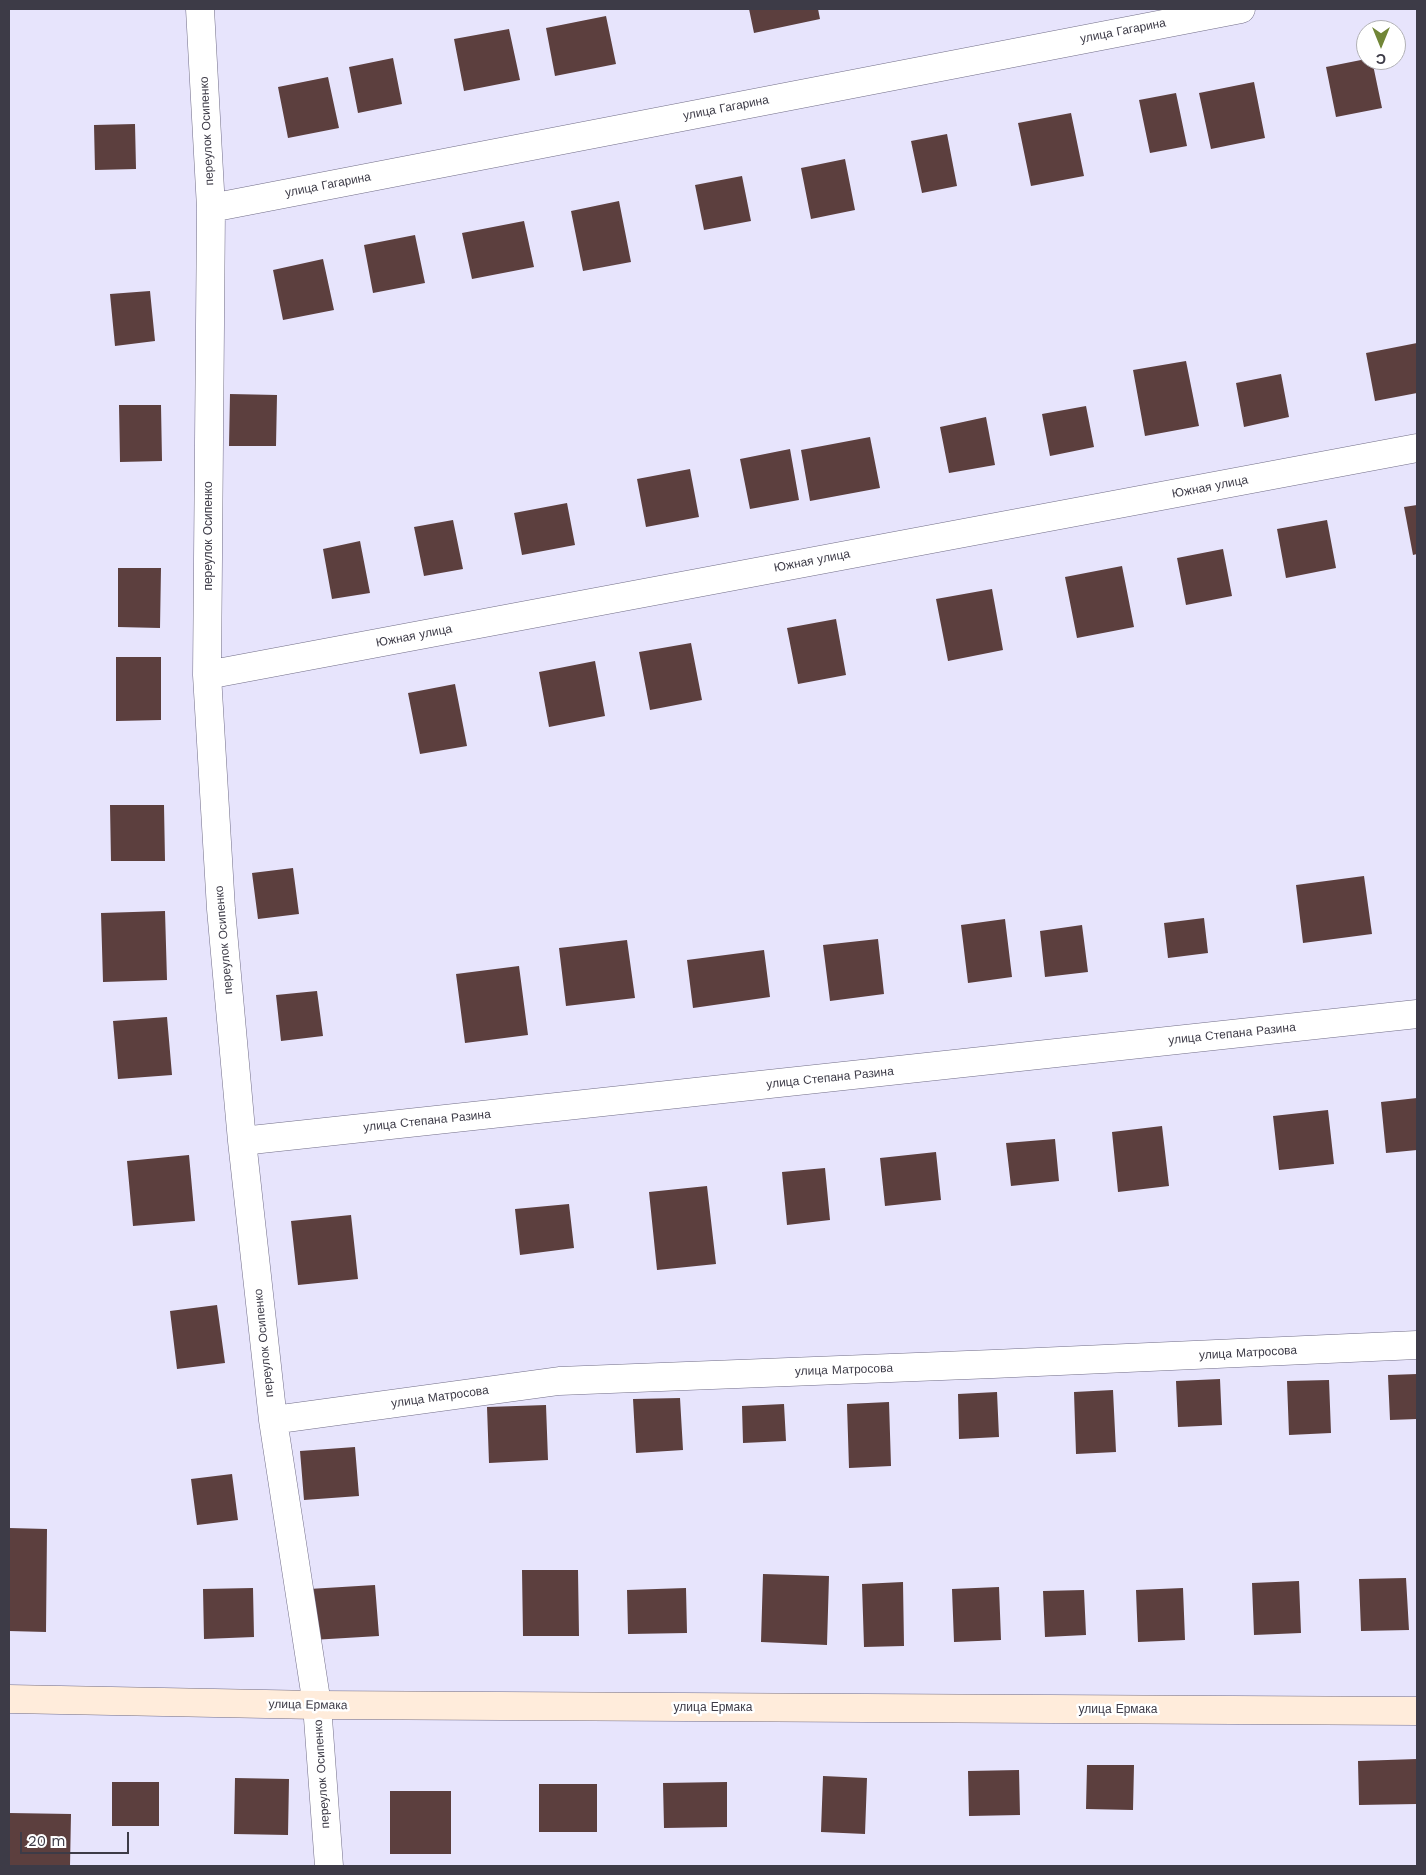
<!DOCTYPE html>
<meta charset="utf-8">
<style>
body{margin:0}
#map{position:relative;width:1426px;height:1875px;overflow:hidden;background:#e7e4fc;font-family:"Work Sans",sans-serif}
canvas{display:block}
.frame{position:absolute;inset:0;border:10px solid #3d3b47;pointer-events:none}
.north{position:absolute;left:1356px;top:20px;width:50px;height:50px;box-sizing:border-box;background:#fff;border:1px solid #b1b1b5;border-radius:50%;rotate:180deg;font-size:14px;font-weight:700;line-height:20px;text-align:center;color:#3d3b47}
.north::after{content:'';display:block;margin:auto;width:18px;height:22px;background:#718637;clip-path:polygon(50% 0,100% 100%,50% 72%,0 100%)}
.scale{position:absolute;left:20px;top:1832px;width:109px;height:22px;box-sizing:border-box;border:2px solid #3d3b47;border-top:0;padding-left:6px;font-size:15px;line-height:18px;white-space:nowrap;color:#3d3b47;-webkit-text-stroke:4px #fff;paint-order:stroke}
</style>
<div id="map">
<canvas width="1426" height="1875"></canvas>
<div class="frame"></div>
<div class="north">С</div>
<div class="scale">20 m</div>
</div>
<script>
const ctx = document.querySelector('canvas').getContext('2d');
ctx.lineJoin = 'round';
function fillPath(path, color) {
  ctx.fillStyle = color;
  ctx.fill(path, 'evenodd');
}
function stroke(path, color, width, dash) {
  ctx.strokeStyle = color;
  ctx.lineWidth = width;
  ctx.lineCap = dash ? 'butt' : 'round';
  ctx.setLineDash(dash || []);
  ctx.stroke(path);
}
function label(font, color, halo, rows, align = 'center') {
  ctx.font = font + ' "Work Sans",sans-serif';
  ctx.lineWidth = 5;
  ctx.setLineDash([]);
  ctx.textBaseline = 'middle';
  ctx.strokeStyle = halo;
  ctx.fillStyle = color;
  for (const [text, x, y, turn = 0] of rows) {
    ctx.save();
    ctx.translate(x, y);
    ctx.rotate((+turn || 0) * Math.PI / 180);
    ctx.textAlign = isNaN(turn) ? turn : align;
    if (halo) ctx.strokeText(text, 0, 0);
    ctx.fillText(text, 0, 0);
    ctx.restore();
  }
}
const building = new Path2D(`
 M749,9H818L820,19L754,33Z
 M606,16L616,64L555,76L546,28Z
 M509,29L520,80L464,91L454,39Z
 M393,58L402,104L358,113L349,67Z
 M1366,59L1372,60L1382,108L1336,117L1326,67Z
 M328,77L339,128L288,138L278,87Z
 M1254,82L1265,138L1211,149L1199,93Z
 M1176,93L1187,146L1150,153L1139,100Z
 M1071,113L1084,176L1031,186L1018,123Z
 M135,124L136,169L95,170L94,125Z
 M947,134L957,186L922,193L911,141Z
 M845,159L855,210L811,219L801,168Z
 M742,176L751,221L704,230L695,185Z
 M619,201L631,262L583,271L571,211Z
 M524,221L534,267L472,279L462,233Z
 M415,235L425,283L373,293L364,245Z
 M323,259L334,310L283,320L273,270Z
 M150,291L155,341L115,346L110,294Z
 M1417,343V393L1375,401L1366,353Z
 M1186,361L1199,426L1145,436L1133,370Z
 M1281,374L1289,417L1244,427L1236,383Z
 M230,394L277,395L276,446H229Z
 M119,405H161L162,461L120,462Z
 M1086,406L1094,447L1050,456L1042,414Z
 M986,417L995,465L949,473L940,427Z
 M870,437L880,488L810,501L801,450Z
 M790,449L799,500L750,509L740,459Z
 M690,469L699,517L646,527L637,479Z
 M567,503L575,545L522,555L514,513Z
 M1417,505V554L1413,555L1404,507Z
 M453,520L463,569L424,576L414,527Z
 M1327,520L1336,568L1286,578L1277,529Z
 M360,541L370,593L332,599L323,549Z
 M1223,549L1232,596L1186,605L1177,558Z
 M1122,566L1134,627L1077,638L1065,577Z
 M118,568H161L160,628L118,627Z
 M992,589L1003,650L948,661L936,599Z
 M836,619L846,675L798,684L787,628Z
 M691,643L702,700L650,710L639,652Z
 M116,657H161V720L116,721Z
 M595,661L605,716L549,727L539,672Z
 M455,684L467,746L420,754L408,693Z
 M110,805H164L165,861H111Z
 M293,868L299,914L258,919L252,873Z
 M1364,876L1372,934L1303,943L1296,885Z
 M165,911L167,980L103,982L101,913Z
 M1204,918L1208,953L1168,958L1164,923Z
 M1005,919L1012,977L968,983L961,925Z
 M1082,925L1088,972L1045,977L1040,931Z
 M878,939L884,994L830,1001L823,945Z
 M627,940L635,998L566,1006L559,948Z
 M764,950L770,997L693,1008L687,960Z
 M519,966L528,1035L465,1043L456,974Z
 M317,991L323,1036L281,1041L276,995Z
 M167,1017L172,1075L118,1079L113,1021Z
 M1417,1098V1150L1386,1153L1381,1102Z
 M1328,1110L1334,1164L1279,1170L1273,1116Z
 M1162,1126L1169,1186L1118,1192L1112,1132Z
 M1055,1139L1059,1181L1011,1186L1006,1143Z
 M936,1152L941,1200L885,1206L880,1158Z
 M189,1155L195,1221L133,1226L127,1161Z
 M825,1168L830,1220L787,1225L782,1172Z
 M707,1186L716,1264L657,1270L649,1192Z
 M569,1204L574,1248L520,1255L515,1209Z
 M351,1215L358,1279L298,1285L291,1221Z
 M217,1305L225,1363L177,1369L170,1311Z
 M1417,1374V1419L1390,1420L1388,1375Z
 M1220,1379L1222,1425L1178,1427L1176,1381Z
 M1329,1380L1331,1433L1289,1435L1287,1381Z
 M1113,1390L1116,1452L1076,1454L1074,1392Z
 M997,1392L999,1437L959,1439L958,1394Z
 M680,1398L683,1450L636,1453L633,1399Z
 M889,1402L891,1466L849,1468L847,1404Z
 M784,1404L786,1441L743,1443L742,1406Z
 M546,1405L548,1460L489,1463L487,1407Z
 M355,1447L359,1496L304,1500L300,1451Z
 M232,1474L238,1520L197,1525L191,1479Z
 M9,1528L47,1529L46,1632L9,1631Z
 M522,1570H578L579,1636H523Z
 M763,1574L829,1576L827,1645L761,1642Z
 M1406,1578L1409,1630L1361,1631L1359,1579Z
 M1299,1581L1301,1633L1254,1635L1252,1583Z
 M903,1582L904,1646L864,1647L862,1584Z
 M375,1585L379,1636L312,1640L309,1589Z
 M999,1587L1001,1640L954,1642L952,1589Z
 M253,1588L254,1637L204,1639L203,1589Z
 M686,1588L687,1633L628,1634L627,1590Z
 M1183,1588L1185,1640L1138,1642L1136,1590Z
 M1084,1590L1086,1635L1045,1637L1043,1591Z
 M1417,1759V1804L1359,1805L1358,1761Z
 M1087,1765H1134L1133,1810L1086,1809Z
 M1019,1770L1020,1815L969,1816L968,1771Z
 M823,1776L867,1778L865,1834L821,1832Z
 M235,1778L289,1779L288,1835L234,1834Z
 M112,1782H159V1826H112Z
 M727,1782V1827L664,1828L663,1783Z
 M539,1784H597V1832H539Z
 M390,1791H451V1854H390Z
 M9,1813L71,1814L70,1866H9Z`);
const street = new Path2D(`
 M200,9L211,208L207,675L221,909L242,1141L273,1420L317,1705L329,1866
 M211,208L1241,9
 M207,675L1417,448
 M242,1141L1417,1014
 M273,1420L559,1381L993,1364L1417,1345`);
const secondary = new Path2D(`
 M9,1699L317,1705L1417,1711`);
const streetNames = [
 ["улица Гагарина",1123,31,-11],
 ["улица Гагарина",726,108,-11],
 ["переулок Осипенко",207,131,-93],
 ["улица Гагарина",328,185,-11],
 ["Южная улица",1210,487,-11],
 ["переулок Осипенко",208,536,-90],
 ["Южная улица",812,561,-11],
 ["Южная улица",414,636,-11],
 ["переулок Осипенко",224,940,-95],
 ["улица Степана Разина",1232,1034,-6],
 ["улица Степана Разина",830,1078,-6],
 ["улица Степана Разина",427,1121,-6],
 ["переулок Осипенко",264,1343,-96],
 ["улица Матросова",1248,1353,-3],
 ["улица Матросова",844,1370,-2],
 ["улица Матросова",440,1397,-8],
 ["улица Ермака",308,1705,1],
 ["улица Ермака",713,1707],
 ["улица Ермака",1118,1709],
 ["переулок Осипенко",322,1774,-94]
];
fillPath(building, '#5c3f3e');
stroke(street, '#716d87', 29);
stroke(secondary, '#716d87', 29);
stroke(street, '#fff', 28);
stroke(secondary, '#ffecdb', 28);
label('12px', '#3d3b47', '#fff', streetNames);
</script>
